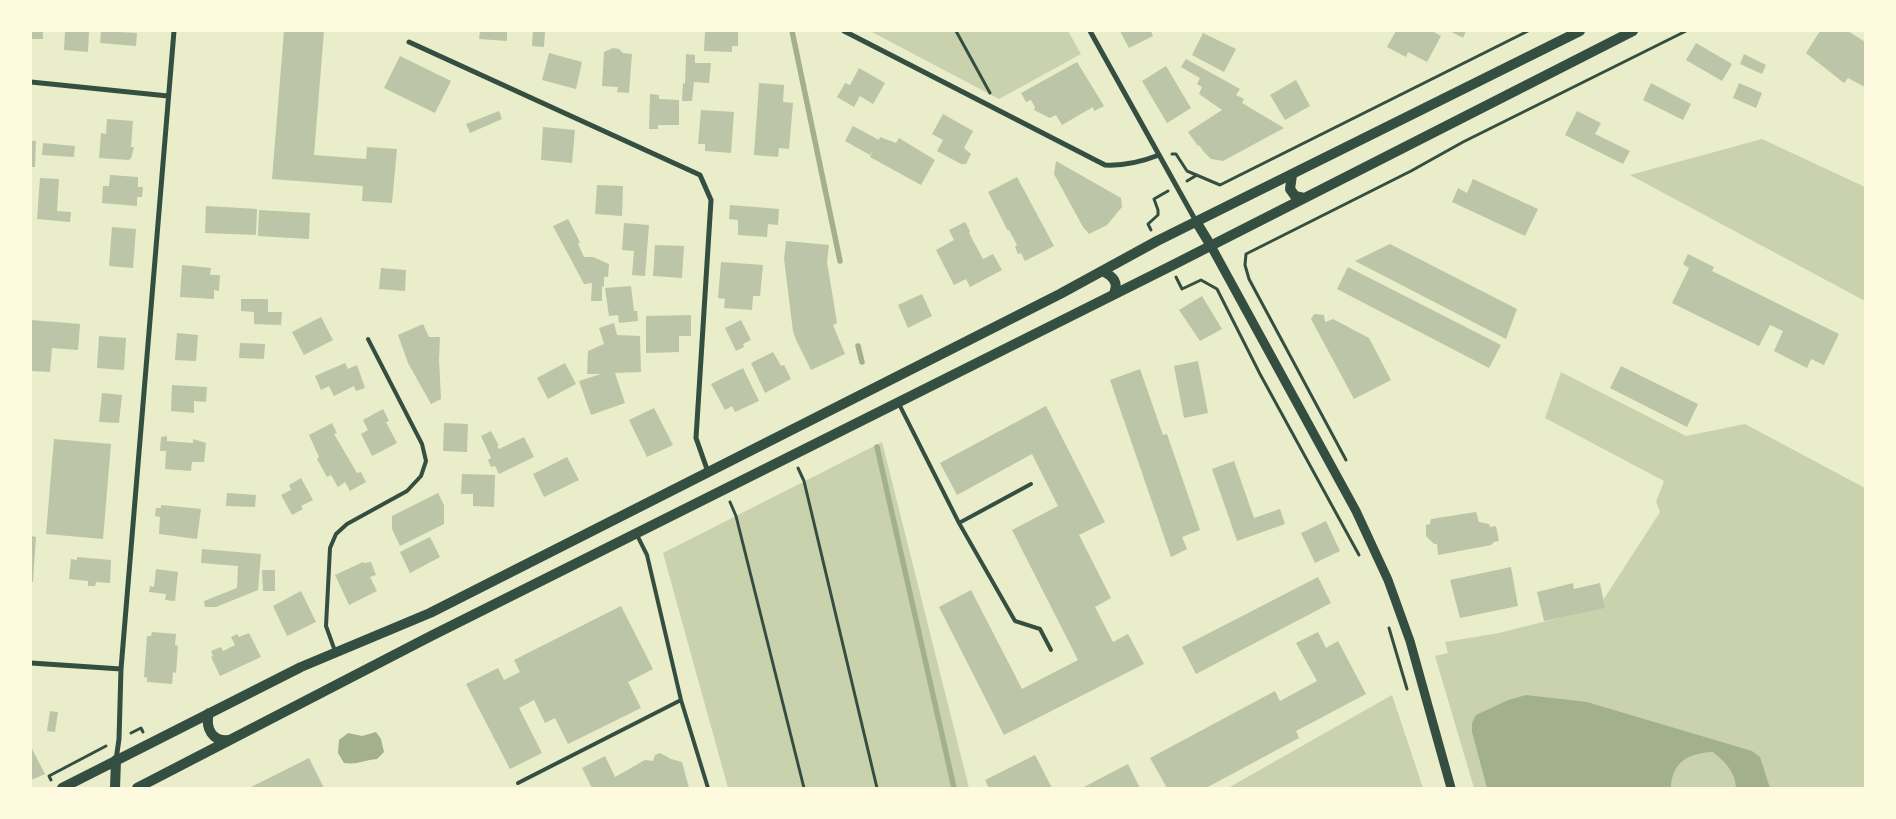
<!DOCTYPE html>
<style>
body{margin:0}
#map{position:relative;width:1896px;height:819px;overflow:hidden;background:#e9edc9;font-family:"PT Sans Narrow",sans-serif}
canvas{display:block}
.frame{position:absolute;inset:0;border:32px solid #fefae0;pointer-events:none}
</style>
<div id="map">
<canvas width="1896" height="819"></canvas>
<div class="frame"></div>
</div>
<script>
const ctx = document.querySelector('canvas').getContext('2d');
ctx.lineJoin = 'round';
function fillPath(path, color) {
  ctx.fillStyle = color;
  ctx.fill(path, 'evenodd');
}
function stroke(path, color, width, dash) {
  ctx.strokeStyle = color;
  ctx.lineWidth = width;
  ctx.lineCap = dash ? 'butt' : 'round';
  ctx.setLineDash(dash || []);
  ctx.stroke(path);
}
const green = new Path2D(`
 M870,31H1068L1081,54L999,99Z
 M1762,139L1865,187V301L1630,175Z
 M1561,372L1686,436L1745,424L1865,488V788H1474L1435,656L1448,653L1445,642L1499,633L1598,608L1660,512L1656,502L1664,481L1545,418Z
 M882,442L969,788H728L663,553Z
 M1392,695L1423,788H1228Z`);
const water = new Path2D(`
 M1526,695L1587,702L1752,751L1760,757L1770,788H1736C1735,771 1725,762 1713,752C1688,753 1672,762 1671,788H1487L1472,732V723L1476,715L1508,700Z
 M376,732L381,739L384,752L377,759C365,760 356,765 344,763L338,753L339,740L348,733L362,736Z`);
const stream = new Path2D(`
 M792,31L840,261
 M858,346L862,362
 M877,447L954,788`);
const building = new Path2D(`
 M31,31H43V39H31Z
 M65,31H89L88,52L64,50Z
 M101,31L137,33L136,46L100,43Z
 M284,31H324L314,155L366,159L367,147L397,149L392,203L362,201L363,186L272,179Z
 M480,31H507V41L479,39Z
 M533,31H545L544,47L532,46Z
 M705,31H738V46H732V52L704,51Z
 M1120,31H1151L1153,36L1129,48Z
 M1396,31H1432L1441,36L1427,62L1408,52L1406,57L1387,47Z
 M1450,31H1466L1463,38Z
 M1820,31H1848L1865,42V87L1848,78L1844,83L1806,53Z
 M1203,33L1236,49L1224,72L1192,55Z
 M1696,43L1732,64L1722,81L1686,60Z
 M613,48L619,49L623,53L632,54L629,93L617,92L618,87L602,86L604,52Z
 M549,53L582,62L576,89L542,80Z
 M686,54L695,55V63H711L709,83L694,82L692,101H682L683,83L685,84Z
 M1744,54L1766,65L1762,74L1740,64Z
 M400,56L451,81L435,113L384,88Z
 M1186,59L1240,89L1236,95L1244,99L1242,103L1284,128L1223,161L1211,159L1204,152L1199,145L1198,146L1188,132L1222,110L1199,94L1202,87L1197,84L1200,78L1181,67Z
 M1077,62L1104,106L1094,111L1093,107L1062,125L1056,115L1050,118L1034,110L1035,107L1031,100L1026,102L1021,93Z
 M1166,66L1191,108L1167,123L1142,81Z
 M859,68L885,83L873,104L860,96L854,107L837,97L845,83L850,85Z
 M1296,80L1310,106L1285,120L1270,95Z
 M759,83L784,85L783,102L793,103L789,149L779,148L778,157L754,155Z
 M1651,83L1691,104L1683,120L1643,100Z
 M1739,83L1762,93L1756,108L1733,98Z
 M650,94L659,95V99L679,100V125H658V129H649Z
 M701,110L734,112L731,153L705,151V144H698Z
 M499,111L502,119L470,133L466,124Z
 M1577,111L1601,123L1595,134L1630,151L1623,164L1565,135Z
 M943,114L973,131L964,148L971,154L966,164H961L937,151L943,140L932,134Z
 M107,119L133,121L131,147H134L131,159L130,158L129,160L99,158L101,133L106,134Z
 M853,126L879,140L880,137L896,143L899,138L935,160L921,185L870,157L873,150L870,155L845,141Z
 M543,127L575,130L572,163L541,160Z
 M31,141H36L35,167H31Z
 M43,143L75,146L74,157L42,155Z
 M1056,161L1121,198L1122,207L1107,225L1089,234L1083,227L1054,174Z
 M110,175L138,177V187H143L142,197H137V206L102,203L103,186H109Z
 M1017,177L1054,246L1025,261L1021,253L1018,254L1015,247L1017,245L1009,230L1008,231L988,192Z
 M40,178L59,179L57,211L71,212L70,222L37,219Z
 M1473,179L1538,209L1525,236L1452,202L1458,188L1467,193Z
 M597,185L623,186L622,216L595,214Z
 M730,205L779,209L778,225L768,224L767,237L738,235V220L729,219Z
 M206,206L257,209L256,235L205,233Z
 M259,210L310,213L309,239L258,236Z
 M568,219L580,242L578,244L584,257H593L609,264L608,277H604V287L602,286V301H591L592,283L584,284L553,226Z
 M965,222L970,231L969,233L983,259L993,254L1002,270L970,287L966,279L954,285L936,250L954,240L949,230Z
 M624,223L649,225L645,276L632,275L634,251L622,250Z
 M112,227L136,229L133,268L109,266Z
 M786,241L829,245L827,262L837,323L833,325L845,354L811,370L796,340L793,331L784,259Z
 M1390,244L1517,309L1506,339L1355,261Z
 M655,245L684,246L682,278L653,276Z
 M1688,254L1714,267L1712,271L1839,334L1824,365L1811,359L1807,368L1774,351L1783,331L1770,325L1759,346L1672,303L1689,268L1683,264Z
 M721,262L763,265L760,296H753L752,310L724,308L725,299L718,298Z
 M182,265L211,268L210,275H220L219,291L214,290V299L180,297Z
 M1348,267L1501,345L1489,368L1337,289Z
 M381,268L406,270L405,291L379,289Z
 M631,286L634,311H637L638,321L619,323L618,315L609,316L605,288Z
 M922,294L932,316L908,328L898,305Z
 M1202,296L1222,329L1200,341L1179,310Z
 M241,299H268V312H282L281,325L254,324V312L241,311Z
 M1314,314L1324,315L1325,322L1333,319L1369,338L1391,380L1354,399L1311,319Z
 M691,315V336H679V352L646,353V316Z
 M321,317L333,340L304,355L292,332Z
 M31,320L80,324L78,350L52,348L50,372L31,371Z
 M741,320L751,340L743,344L744,347L736,351L725,328Z
 M614,323L617,335L640,336L641,372L615,373L625,403L591,415L579,381L601,374H587L588,351L604,344L599,328Z
 M423,324L429,337H440L439,359L441,399L431,404L408,363L398,335Z
 M177,333L198,335L196,361L175,360Z
 M99,336L126,338L124,370L97,368Z
 M240,343L265,344L264,359L239,358Z
 M773,352L781,366L784,365L791,379L765,393L751,363Z
 M1198,361L1208,413L1184,418L1174,366Z
 M345,363L348,369L357,365L365,388L356,391L354,386L334,396L329,386L321,390L315,376Z
 M565,363L576,384L548,399L537,378Z
 M1621,366L1698,404L1687,427L1610,388Z
 M743,368L759,401L735,412L732,406L725,410L711,384Z
 M1140,369L1163,435L1167,434L1200,530L1182,537L1187,549L1171,557L1110,380Z
 M172,385L207,387L206,402L194,401V413L171,411Z
 M102,393L122,395L119,423L99,422Z
 M1046,406L1105,522L1079,535L1111,598L1095,607L1113,642L1128,634L1144,664L1004,735L939,607L971,590L1022,689L1078,660L1012,530L1058,506L1032,454L957,495L940,463Z
 M654,408L673,445L647,457L629,420Z
 M383,409L389,421L386,422L397,443L372,456L361,434L368,430L363,420Z
 M332,423L337,433L334,434L357,473L361,472L366,482L350,491L345,482L338,487L331,475L327,477L317,459L319,457L309,435Z
 M444,423L468,424L467,452L443,451Z
 M491,431L499,446H497L499,449L524,437L534,457L499,474L495,466L491,467L488,460L491,458L481,436Z
 M167,436V441L193,443V439L206,443L204,462H192L191,471L165,469L166,451H160L161,437Z
 M54,439L111,444L103,539L46,534Z
 M567,457L579,480L544,497L533,474Z
 M1234,461L1254,518L1280,509L1285,524L1237,541L1212,469Z
 M462,474L495,475L494,507L473,506V494H461Z
 M301,478L313,500L301,506L303,509L292,515L281,495L291,490L289,485Z
 M227,493L256,495L255,507L226,506Z
 M438,493L444,505V524L400,546L392,529V516Z
 M161,505L201,509L197,539L159,534L160,517L155,516L156,508H161Z
 M1476,512L1479,522L1489,524L1490,527L1496,526L1499,541L1494,542L1491,545L1438,555L1437,544H1434L1426,536V525L1430,524L1431,519Z
 M1326,521L1340,551L1315,563L1301,533Z
 M31,536L36,537L33,582H31Z
 M430,537L440,557L410,573L400,552Z
 M202,549L261,554L258,590L216,607H205L204,601L237,588L238,566L201,563Z
 M77,557L111,560L110,583L96,582L95,586H88V581L69,579L71,559L77,560Z
 M363,562L364,563L371,562L376,575L370,577L377,591L349,605L335,575Z
 M1511,567L1518,606L1460,618L1450,580Z
 M156,569L178,572L175,601L165,600L166,594L149,592L150,586L154,587Z
 M262,570H275V591H263Z
 M1318,577L1331,603L1196,674L1182,647Z
 M1573,583L1574,589L1600,583L1605,608L1544,621L1537,592Z
 M301,591L316,622L287,636L273,606Z
 M621,606L653,669L628,682L641,708L568,744L555,718L545,723L534,700L519,708L542,753L510,769L466,684L498,668L504,680L520,672L514,660Z
 M152,632L176,634L175,645L178,646L176,673L173,672L172,684L147,682V678L144,677L147,636H151Z
 M1318,632L1326,648L1338,641L1366,694L1296,731L1299,738L1206,788H1167L1150,758L1275,691L1280,701L1317,681L1296,643Z
 M249,633L261,657L220,676L211,657L213,656L211,651L221,647L223,651L235,645L231,637L237,634L239,637Z
 M50,711L58,712L55,732L47,731Z
 M31,747L45,774L31,780Z
 M660,753L671,759L682,762L689,788H592L582,768L605,756L615,777L645,760L653,761L655,755Z
 M1035,755L1052,788H989L985,780Z
 M309,758L324,788H249Z
 M1128,764L1140,788H1082Z`);
const path = new Path2D(`
 M956,31L990,93
 M1172,154H1176L1187,171L1220,185L1528,31
 M1187,181L1197,175
 M1151,230L1148,224L1158,215V210L1154,199L1168,191
 M1176,277L1182,289L1201,280L1217,289L1260,374L1359,555
 M1346,460L1249,279L1245,265L1246,254L1411,171L1463,142L1686,31
 M798,468L804,481L877,788
 M730,502L736,516L804,788
 M1389,628L1407,689
 M131,733L141,728L143,732
 M51,780L49,776L106,746`);
const service = new Path2D(`
 M899,404L959,523L1031,484
 M959,523L1015,621L1040,629L1051,650
 M637,535L647,555L681,700L708,788
 M335,651L326,626L330,548L336,534L347,524L407,491L421,476L426,461L422,444L368,339
 M518,783L681,700`);
const minor = new Path2D(`
 M844,31L1105,165C1124,166 1141,162 1159,155
 M1090,31L1197,223
 M409,42L700,175L711,200L696,438L708,472
 M31,82L168,96
 M31,663L121,669
 M116,760L119,739L121,669L174,31`);
const tertiary = new Path2D(`
 M1211,246L1356,511L1388,580L1410,641L1451,788`);
const secondary = new Path2D(`
 M1292,175L1290,189L1295,196L1304,198
 M1197,223L1211,246
 M1102,271C1113,276 1120,283 1113,295
 M209,713C205,728 212,742 229,740
 M62,788L301,667L430,613L1060,294L1157,241L1580,31
 M115,788L116,760
 M137,788L431,636L1171,266L1633,31`);
fillPath(green, '#cad2ad');
fillPath(water, '#a3b18a');
stroke(stream, '#a3b18a', 5.5);
fillPath(building, '#bcc5a7');
stroke(path, '#344e41', 3);
stroke(service, '#344e41', 4);
stroke(minor, '#344e41', 5);
stroke(tertiary, '#344e41', 9);
stroke(secondary, '#344e41', 10);
</script>
